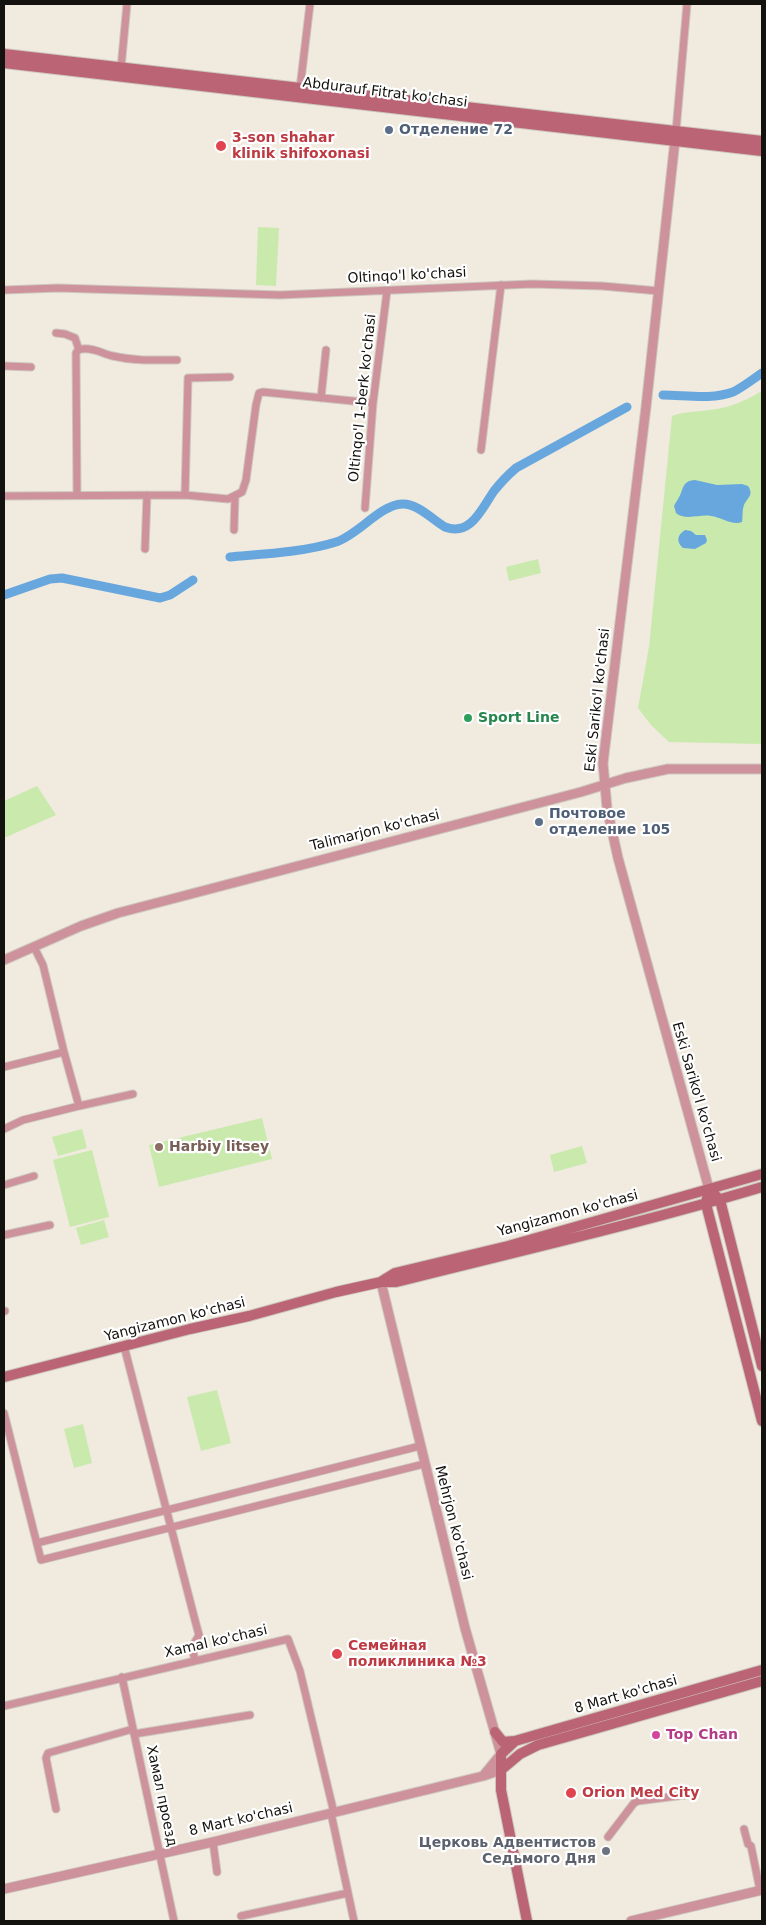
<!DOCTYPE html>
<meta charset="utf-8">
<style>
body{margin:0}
#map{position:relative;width:766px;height:1925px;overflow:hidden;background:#f0eadf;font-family:"DejaVu Sans",sans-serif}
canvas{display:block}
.frame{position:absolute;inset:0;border:5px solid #14120e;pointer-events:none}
</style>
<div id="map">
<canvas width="766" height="1925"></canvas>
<div class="frame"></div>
</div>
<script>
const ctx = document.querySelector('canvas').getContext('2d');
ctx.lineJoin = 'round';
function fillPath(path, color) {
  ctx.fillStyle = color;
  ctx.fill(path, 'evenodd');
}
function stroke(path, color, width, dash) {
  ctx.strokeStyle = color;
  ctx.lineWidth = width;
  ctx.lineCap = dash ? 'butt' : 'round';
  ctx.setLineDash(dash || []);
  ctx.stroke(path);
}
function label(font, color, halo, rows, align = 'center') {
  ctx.font = font + ' "DejaVu Sans",sans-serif';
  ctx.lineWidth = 4.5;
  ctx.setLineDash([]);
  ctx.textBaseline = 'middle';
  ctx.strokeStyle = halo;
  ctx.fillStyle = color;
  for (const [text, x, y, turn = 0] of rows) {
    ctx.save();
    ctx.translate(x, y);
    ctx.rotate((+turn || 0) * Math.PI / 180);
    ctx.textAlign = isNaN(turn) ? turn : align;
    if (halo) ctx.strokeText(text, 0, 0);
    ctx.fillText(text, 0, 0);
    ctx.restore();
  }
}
const green = new Path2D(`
 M258,227L279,228L276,286L256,285Z
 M762,391V744L669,742L651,725L638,708L649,647L672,416C689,410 705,412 722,408C736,405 750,398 762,391Z
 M538,559L541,573L509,581L506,567Z
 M37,786L56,815L4,838V801Z
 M262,1118L272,1159L159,1187L149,1145Z
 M82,1129L87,1148L58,1156L52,1137Z
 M582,1146L587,1163L554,1172L550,1155Z
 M92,1150L109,1217L70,1227L53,1160Z
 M104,1220L109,1237L81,1245L76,1228Z
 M217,1390L231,1443L201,1451L187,1397Z
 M83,1424L92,1463L74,1468L64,1429Z`);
const water = new Path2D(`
 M695,480L717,485L742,484L748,486C754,495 748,497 744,505C742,510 743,517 742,522C732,526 721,517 711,516C700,514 685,521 676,513L674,506C675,503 677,501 678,499C684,490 681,481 695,480Z
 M685,530L691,531L696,535H705L707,540L706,543L695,549L683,548C676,542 677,535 685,530Z`);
const canal = new Path2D(`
 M663,395C684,395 712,400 733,392C743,387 753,379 762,373
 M230,557C263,554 305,552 336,542C358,535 380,505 402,504C417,503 433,520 445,527C471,537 482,508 494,491C501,482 508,475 516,468L627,407
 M4,595L50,579L62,578L160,598L170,595L193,580`);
const minor = new Path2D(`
 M121,68L127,4
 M300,88L310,4
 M676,131L687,4
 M4,290L58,288L280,295L532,284L602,286L659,291
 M56,333L65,334L75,338L79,350
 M4,366L31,367
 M321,398L326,350
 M481,450L501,285
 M77,494L76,353C78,350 78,349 82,349C93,347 103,354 113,356C134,361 156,360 177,360
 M185,495L188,378L230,377
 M4,496L185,495L228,499L242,492L246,480L256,405L259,393L263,392L373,403
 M365,508L373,403L387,291
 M234,530L235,497
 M145,549L147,495
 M4,1067L64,1052L43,965L34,947
 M79,1106L133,1094
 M4,1129L23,1120L79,1106L64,1052
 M4,1185L34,1176
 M4,1235L50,1225
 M4,1311H5
 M124,1346L196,1624L199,1635L192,1647L195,1661
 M4,1413L41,1560L424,1464
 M37,1543L420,1446
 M122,1677L174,1921
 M4,1706L288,1639L300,1671L334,1813
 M134,1734L250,1715
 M56,1809L46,1758L48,1753L133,1729
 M331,1813L354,1921
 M744,1829L748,1844L751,1846L760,1890
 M608,1837L634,1803L638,1801L693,1794
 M213,1842L217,1872
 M241,1916L348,1893`);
const tertiary = new Path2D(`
 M675,140L646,407L603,763L607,808L618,858L709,1189
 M4,960L81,926L118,913L581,792L626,778L668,769H762
 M381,1282L465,1628L501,1754L483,1776
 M4,1889L213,1842L483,1776L501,1770
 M631,1921L762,1890`);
const secondary = new Path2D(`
 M4,54L762,141
 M4,63L762,151
 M715,1195L720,1200L762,1366
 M707,1198L706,1204L762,1421
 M382,1281L395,1273L508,1246L762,1174
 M4,1377L190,1329L249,1316L336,1292L381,1282H396C519,1251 642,1223 762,1187
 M495,1732L503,1742L515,1741
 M501,1770L520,1754L538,1745L762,1681
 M527,1921L501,1790V1754L515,1741L762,1670`);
const markers = [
 [389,130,5,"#5c6f8a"],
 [221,146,6,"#e0444e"],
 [468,718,5,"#2e9e5b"],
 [539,822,5,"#5c6f8a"],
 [159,1147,5,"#8d6e63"],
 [337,1654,6,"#e0444e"],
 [656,1735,5,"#d1479c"],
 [571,1793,6,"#e0444e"],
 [606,1851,5,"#6b7280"]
];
const streetNames = [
 ["Abdurauf Fitrat ko'chasi",385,93,7],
 ["Oltinqo'l ko'chasi",407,276,-3],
 ["Oltinqo'l 1-berk ko'chasi",363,398,-84],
 ["Eski Sariko'l ko'chasi",598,700,-84],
 ["Talimarjon ko'chasi",375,831,-14],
 ["Eski Sariko'l ko'chasi",696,1092,74],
 ["Yangizamon ko'chasi",568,1214,-15],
 ["Yangizamon ko'chasi",175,1320,-14],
 ["Mehrjon ko'chasi",453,1523,76],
 ["Xamal ko'chasi",216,1642,-13],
 ["8 Mart ko'chasi",626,1695,-16],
 ["Хамал проезд",161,1796,78],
 ["8 Mart ko'chasi",241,1820,-13]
];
const serviceNames = [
 ["Отделение 72",399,130],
 ["Почтовое",549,814],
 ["отделение 105",549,830]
];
const healthNames = [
 ["3-son shahar",232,138],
 ["klinik shifoxonasi",232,154],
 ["Семейная",348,1646],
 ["поликлиника №3",348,1662],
 ["Orion Med City",582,1793]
];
const leisureNames = [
 ["Sport Line",478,718]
];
const educationNames = [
 ["Harbiy litsey",169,1147]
];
const hotelNames = [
 ["Top Chan",666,1735]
];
const worshipNames = [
 ["Церковь Адвентистов",596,1843],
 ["Седьмого Дня",596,1859]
];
fillPath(green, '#c9eaac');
fillPath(water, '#68a7de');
stroke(canal, '#68a7de', 9);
stroke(minor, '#cdc7be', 9);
stroke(tertiary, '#cdc7be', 11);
stroke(secondary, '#cdc7be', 12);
stroke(minor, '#ce929c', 7);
stroke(tertiary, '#ce929c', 9);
stroke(secondary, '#ba6476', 10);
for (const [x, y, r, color] of markers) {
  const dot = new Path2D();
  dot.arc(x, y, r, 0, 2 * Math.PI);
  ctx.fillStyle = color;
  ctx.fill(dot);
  stroke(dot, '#fff', 2);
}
label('14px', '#14120e', '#fff', streetNames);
label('bold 14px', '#4e5e75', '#fff', serviceNames, 'left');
label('bold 14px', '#be3a42', '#fff', healthNames, 'left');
label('bold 14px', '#27864d', '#fff', leisureNames, 'left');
label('bold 14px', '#785e54', '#fff', educationNames, 'left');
label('bold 14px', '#b23c85', '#fff', hotelNames, 'left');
label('bold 14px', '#5b616d', '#fff', worshipNames, 'right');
</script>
